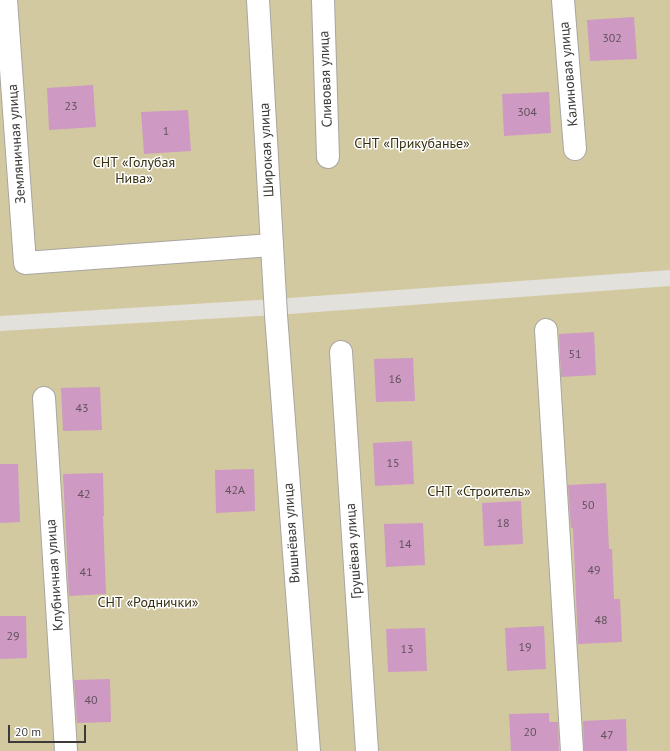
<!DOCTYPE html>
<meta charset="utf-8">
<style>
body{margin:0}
#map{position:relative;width:670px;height:751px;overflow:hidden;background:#e2e1dc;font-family:"PT Sans",sans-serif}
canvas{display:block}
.scale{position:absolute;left:8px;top:725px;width:78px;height:18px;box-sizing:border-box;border:2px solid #3c3b3a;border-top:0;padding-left:5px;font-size:12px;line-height:14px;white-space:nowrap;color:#3c3b3a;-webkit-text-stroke:3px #fff;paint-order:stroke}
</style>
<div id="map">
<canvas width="670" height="751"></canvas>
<div class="scale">20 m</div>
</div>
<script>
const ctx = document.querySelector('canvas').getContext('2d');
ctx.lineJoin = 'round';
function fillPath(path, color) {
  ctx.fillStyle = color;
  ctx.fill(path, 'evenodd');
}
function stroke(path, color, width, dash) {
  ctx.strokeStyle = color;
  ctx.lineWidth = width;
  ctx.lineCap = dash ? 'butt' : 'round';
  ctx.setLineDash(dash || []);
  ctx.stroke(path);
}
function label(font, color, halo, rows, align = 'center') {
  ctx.font = font + ' "PT Sans",sans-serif';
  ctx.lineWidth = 3;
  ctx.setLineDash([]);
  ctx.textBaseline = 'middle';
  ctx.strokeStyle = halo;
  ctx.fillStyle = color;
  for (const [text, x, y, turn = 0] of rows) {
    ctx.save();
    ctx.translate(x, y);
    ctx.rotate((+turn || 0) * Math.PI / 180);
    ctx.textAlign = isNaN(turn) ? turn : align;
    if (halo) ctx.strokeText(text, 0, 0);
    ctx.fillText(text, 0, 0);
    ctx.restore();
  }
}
const green = new Path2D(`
 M0,0H670V270L275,299L0,316Z
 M670,286V751H0V331L276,315Z`);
const building = new Path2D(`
 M634,17L637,59L590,61L587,20Z
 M93,85L96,127L49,130L47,88Z
 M549,92L551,133L504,136L502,94Z
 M188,110L191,151L144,154L141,112Z
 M594,332L596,375L561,377L559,334Z
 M413,358L415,401L376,402L374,359Z
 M100,387L102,430L63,431L61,388Z
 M412,441L414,484L375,486L373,443Z
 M0,464H18L20,522L0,523Z
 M254,469L255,511L216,513L215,470Z
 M103,473L104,516H103L106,594L69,596L63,474Z
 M606,483L609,549H612L614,599H620L622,642L578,644L573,528H571L568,485Z
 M521,501L523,544L484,546L482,503Z
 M423,523L425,565L386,567L384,524Z
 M0,616H26L27,658L0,659Z
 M544,626L546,669L507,671L505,628Z
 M425,628L427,671L388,672L386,629Z
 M110,679L111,722L77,723L74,680Z
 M549,713V722H558L559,751H511L509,714Z
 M626,719L627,751H584L583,721Z`);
const minor = new Path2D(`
 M6,0L25,263L272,245
 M323,0L328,157
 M563,0L575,149
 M546,330L572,751
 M341,352L367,751
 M44,398L66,751`);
const tertiary = new Path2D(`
 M258,0L276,315L309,751`);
const numberNames = [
 ["302",612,39],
 ["23",71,107],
 ["304",527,113],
 ["1",166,132],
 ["51",575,355],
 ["16",395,380],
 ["43",82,409],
 ["15",393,464],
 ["42А",235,491],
 ["42",84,495],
 ["50",588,506],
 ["18",503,524],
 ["14",405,545],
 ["49",594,571],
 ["41",86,573],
 ["48",601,621],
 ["29",13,637],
 ["19",525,648],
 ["13",407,650],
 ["40",91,701],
 ["20",530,733],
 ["47",607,736]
];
const streetNames = [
 ["Калиновая улица",569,74,-95],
 ["Сливовая улица",326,79,-92],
 ["Земляничная улица",17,144,-94],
 ["Широкая улица",267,150,-93],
 ["Вишнёвая улица",292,533,-94],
 ["Грушёвая улица",354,551,-94],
 ["Клубничная улица",55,575,-94]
];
const parkNames = [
 ["СНТ «Прикубанье»",412,144],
 ["СНТ «Голубая",134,163],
 ["Нива»",134,179],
 ["СНТ «Строитель»",479,492],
 ["СНТ «Роднички»",148,603]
];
fillPath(green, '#d3c9a0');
fillPath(building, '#ce99c2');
stroke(minor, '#a7a6a1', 24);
stroke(tertiary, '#a7a6a1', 24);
stroke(minor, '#fff', 22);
stroke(tertiary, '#fff', 22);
label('12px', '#60525c', null, numberNames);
label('14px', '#3c3b3a', '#fff', streetNames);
label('14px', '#342e11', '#fff', parkNames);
</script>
